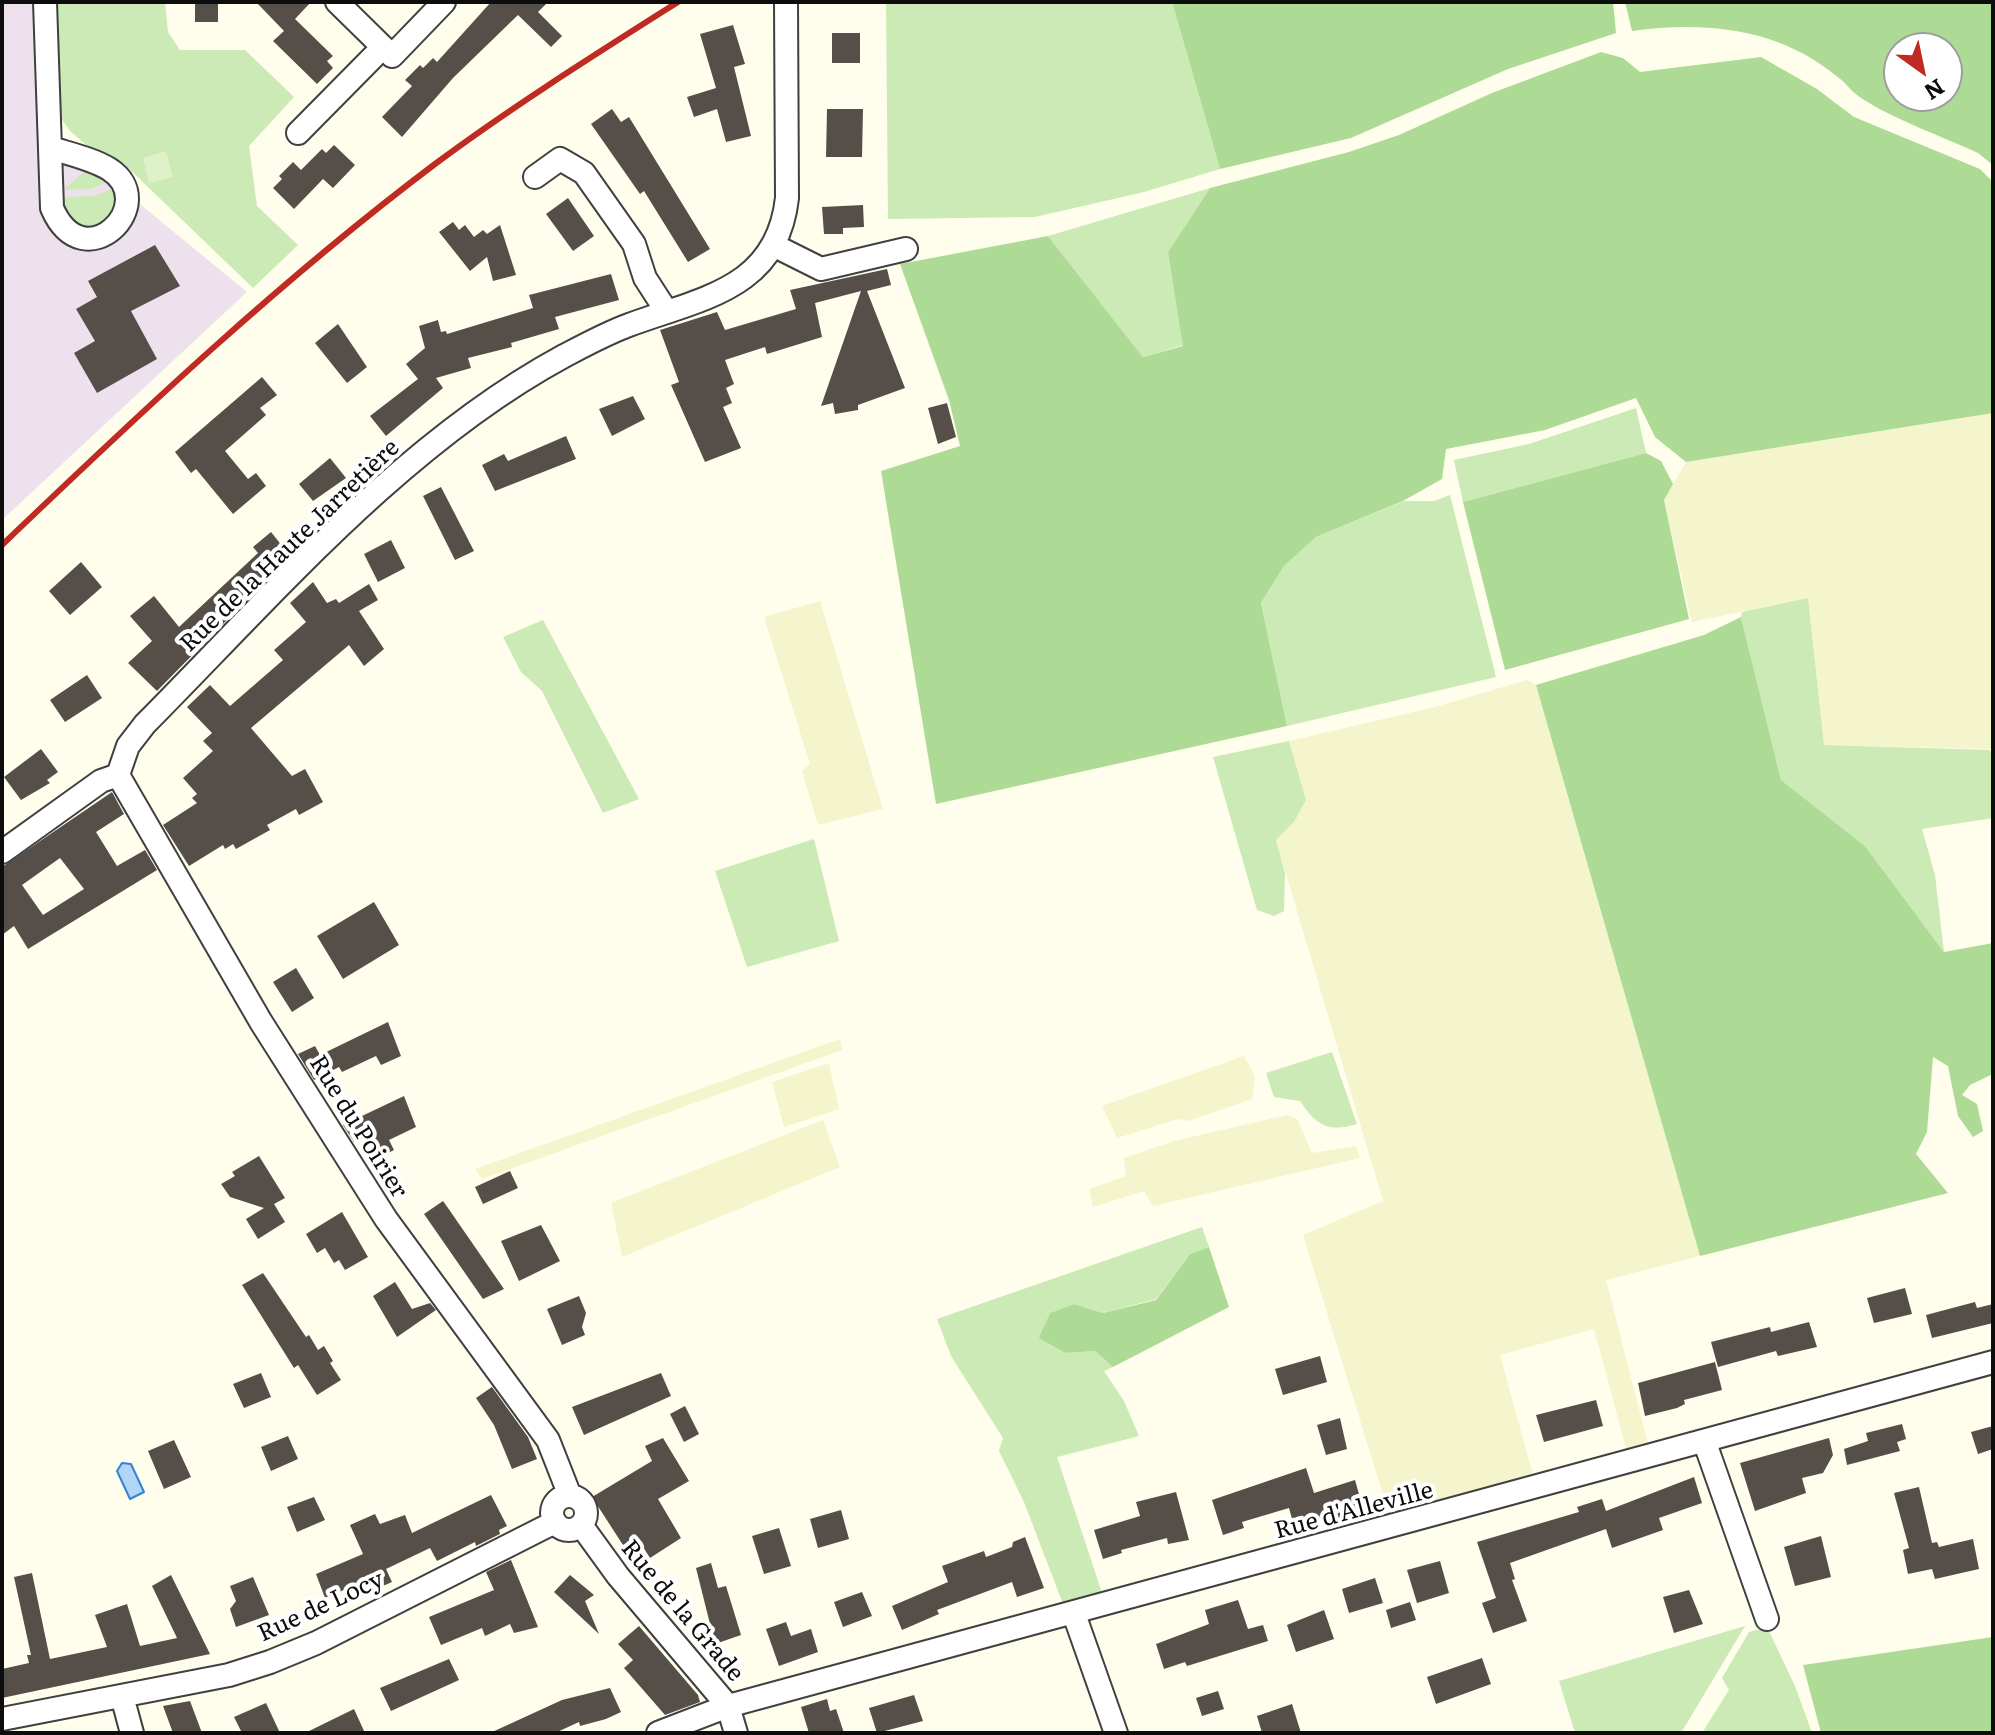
<!DOCTYPE html>
<meta charset="utf-8">
<style>
body{margin:0}
#map{position:relative;width:1995px;height:1735px;overflow:hidden;background:#fffdec;font-family:Literata,serif}
canvas{display:block}
.frame{position:absolute;inset:0;border:4px solid #0d0d0d;pointer-events:none}
.north{position:absolute;left:1883px;top:32px;width:80px;height:80px;box-sizing:border-box;background:#fff;border:2px solid #9e9e9e;border-radius:50%;rotate:147deg;font-size:22px;font-weight:700;line-height:32px;text-align:center;color:#0d0d0d}
.north::after{content:'';display:block;margin:auto;width:28px;height:36px;background:#bf2b22;clip-path:polygon(50% 0,100% 100%,50% 72%,0 100%)}
</style>
<div id="map">
<canvas width="1995" height="1735"></canvas>
<div class="frame"></div>
<div class="north">N</div>
</div>
<script>
const ctx = document.querySelector('canvas').getContext('2d');
ctx.lineJoin = 'round';
function fillPath(path, color) {
  ctx.fillStyle = color;
  ctx.fill(path, 'evenodd');
}
function stroke(path, color, width, dash) {
  ctx.strokeStyle = color;
  ctx.lineWidth = width;
  ctx.lineCap = dash ? 'butt' : 'round';
  ctx.setLineDash(dash || []);
  ctx.stroke(path);
}
function label(font, color, halo, rows, align = 'center') {
  ctx.font = font + ' Literata,serif';
  ctx.lineWidth = 8;
  ctx.setLineDash([]);
  ctx.textBaseline = 'middle';
  ctx.strokeStyle = halo;
  ctx.fillStyle = color;
  for (const [text, x, y, turn = 0] of rows) {
    ctx.save();
    ctx.translate(x, y);
    ctx.rotate((+turn || 0) * Math.PI / 180);
    ctx.textAlign = isNaN(turn) ? turn : align;
    if (halo) ctx.strokeText(text, 0, 0);
    ctx.fillText(text, 0, 0);
    ctx.restore();
  }
}
const industrial = new Path2D(`
 M2,2H55L57,136L247,292L2,520Z`);
const farmland = new Path2D(`
 M1993,413V749L1824,745L1808,598L1692,622L1664,500L1686,462Z
 M820,601L883,809L818,825L802,771L810,764L764,617Z
 M1527,680L1536,685L1700,1256L1606,1280L1648,1444L1627,1452L1594,1329L1500,1355L1533,1475L1389,1514L1303,1235L1383,1201L1276,840L1294,822L1306,800L1289,741L1435,707Z
 M840,1039L842,1050L482,1179L475,1169Z
 M1244,1056L1255,1076L1252,1099L1188,1121L1178,1119L1117,1138L1102,1106Z
 M829,1063L839,1109L784,1127L772,1082Z
 M1287,1115L1297,1119L1312,1153L1356,1146L1360,1158L1153,1206L1144,1191L1093,1207L1089,1189L1126,1176L1124,1158L1174,1141Z
 M823,1120L840,1167L622,1257L611,1203Z`);
const green = new Path2D(`
 M56,2H165L168,32L180,50H245L294,97L249,146L257,206L298,245L253,288L123,163L91,149L70,131L61,118Z
 M886,2H1172L1220,169L1144,192L1035,217L888,219Z
 M84,172H93L109,181L91,189L63,190Z
 M114,188C121,210 107,227 84,229L63,214L61,197L94,196Z
 M1210,188L1168,252L1184,345L1143,357L1048,236Z
 M1636,408L1646,453L1463,502L1454,460L1529,444Z
 M1450,495L1496,677L1287,726L1261,603L1284,566L1316,537L1404,501H1434Z
 M1808,598L1824,745L1990,750L1993,758V818L1922,829L1935,875L1944,952L1865,846L1781,780L1741,617L1742,612Z
 M543,620L639,799L603,813L542,691L521,672L503,637Z
 M1289,741L1306,800L1294,822L1276,840L1285,873L1284,911L1274,916L1257,910L1213,757Z
 M814,839L839,941L747,967L715,871Z
 M1332,1052L1357,1124C1328,1133 1316,1125 1300,1101L1274,1097L1266,1073Z
 M1202,1227L1209,1247L1190,1254L1156,1299L1103,1313L1074,1304L1050,1313L1040,1338L1065,1353L1095,1351L1113,1367L1104,1371L1124,1401L1139,1436L1057,1457L1102,1593L1063,1604L1024,1502L999,1451L1003,1438L951,1356L937,1319Z
 M1745,1626L1681,1733H1575L1559,1681Z
 M1767,1627L1795,1686L1812,1733H1702L1729,1690L1722,1678L1749,1632Z`);
const forest = new Path2D(`
 M1172,2H1613L1616,33L1508,69L1351,138L1220,169Z
 M1625,2H1993V165L1978,153C1946,138 1883,115 1857,95C1850,90 1846,83 1839,78C1779,28 1707,21 1632,31ZM1899,48H1947V96H1899Z
 M1601,52L1623,58L1640,72L1761,57L1817,89L1854,117L1980,169L1993,182V413L1686,462L1655,437L1636,398L1545,430L1446,449L1442,479L1403,501L1316,537L1284,566L1261,603L1287,726L936,804L881,471L960,446L949,400L900,264L1048,236L1143,357L1183,346L1168,252L1210,188L1349,152L1399,135L1492,93Z
 M1646,453L1661,461L1673,484L1664,500L1689,619L1505,670L1463,502Z
 M1741,617L1781,780L1865,846L1944,952L1993,943V1074L1970,1085L1962,1095L1977,1104L1983,1131L1973,1137L1958,1116L1948,1066L1933,1057L1927,1132L1916,1154L1948,1193L1700,1256L1536,685L1704,635Z
 M1209,1247L1229,1307L1113,1367L1095,1351L1065,1353L1039,1338L1050,1313L1074,1304L1103,1313L1156,1300L1190,1254Z
 M1993,1637V1733H1821L1803,1665Z`);
const pitch = new Path2D(`
 M166,151L173,177L149,183L143,158Z`);
const water = new Path2D(`
 M122,1463L131,1464L144,1492L130,1499L117,1471Z`);
const building = new Path2D(`
 M195,2H218V22H195Z
 M256,2H311L295,19L333,56L327,61L333,68L317,84L273,41L284,31Z
 M491,2H548L538,12L562,36L551,47L518,15L453,78L402,137L382,117L412,86L405,80L420,65L423,68L433,58L437,62Z
 M733,25L745,64L734,67L751,136L726,142L717,109L694,117L687,97L716,88L700,34Z
 M832,33H860V63H832Z
 M612,109L621,122L629,117L710,249L688,262L644,191L640,194L591,124Z
 M827,109H863L862,157H826Z
 M334,145L355,165L333,188L323,179L294,209L273,188L282,179L279,176L293,162L301,170L322,149L326,153Z
 M568,198L594,236L573,251L546,214Z
 M863,205L864,227L843,228V234H824L822,207Z
 M453,222L459,230L465,225L474,237L483,230L487,234L500,225L516,275L493,281L487,257L470,271L439,232Z
 M155,245L180,286L131,311L157,359L97,393L74,353L95,341L76,309L97,297L88,281Z
 M887,269L891,285L867,291L905,388L858,405V410L835,414L833,403L821,406L861,291L815,303L822,337L767,354L765,347L725,360L734,384L726,388L732,403L723,407L741,448L705,462L671,385L679,382L660,330L717,312L725,330L796,309L790,290Z
 M611,274L619,300L555,317L559,329L511,343L512,347L468,358L471,368L436,378L443,388L386,436L370,416L418,379L406,364L425,348L419,326L438,320L441,332L446,331L447,334L533,308L529,295Z
 M338,324L367,367L347,383L315,343Z
 M262,377L277,395L260,408L266,415L225,451L248,479L256,473L266,486L233,514L196,469L191,473L175,452Z
 M633,396L645,419L612,436L599,409Z
 M947,403L956,437L938,444L928,408Z
 M566,436L576,459L495,491L482,465L504,454L508,461Z
 M330,458L346,478L313,501L299,484Z
 M441,487L474,551L455,560L423,496Z
 M271,532L287,552L269,567L273,573L157,691L128,663L152,641L130,616L154,596L179,627L258,553L253,547Z
 M391,540L405,568L378,582L364,554Z
 M81,562L102,587L70,615L49,591Z
 M313,582L327,603L336,599L339,603L369,584L378,600L359,611L384,649L364,666L349,645L251,728L292,776L305,769L323,802L299,815L296,809L267,825L270,830L236,849L233,844L225,849L223,845L189,866L163,825L197,803L192,798L197,794L183,778L213,751L203,741L212,733L187,707L210,685L230,706L283,660L274,650L306,622L290,603Z
 M87,675L102,698L65,722L50,700Z
 M41,749L58,772L47,780L50,783L21,800L4,777Z
 M112,792L124,814L96,832L117,866L145,850L157,870L28,949L14,926L2,935V867ZM60,858L84,889L43,915L22,885Z
 M374,902L399,945L343,979L317,936Z
 M296,968L314,998L292,1012L273,982Z
 M388,1022L401,1056L381,1065L376,1056L342,1072L339,1067L314,1080L298,1054L315,1046L320,1055Z
 M404,1096L416,1127L389,1140L394,1150L371,1162L359,1139L354,1142L343,1125Z
 M259,1156L285,1198L274,1204L285,1222L258,1239L246,1219L264,1208L230,1197L221,1184L235,1176L232,1172Z
 M510,1171L518,1188L483,1204L475,1187Z
 M443,1201L448,1208L504,1289L483,1299L424,1214Z
 M342,1212L368,1257L345,1270L339,1260L334,1263L325,1248L317,1253L306,1234Z
 M541,1225L560,1261L519,1281L501,1241Z
 M263,1273L306,1337L309,1335L318,1350L324,1346L333,1361L330,1363L341,1380L317,1395L298,1365L294,1368L242,1285Z
 M395,1282L412,1309L430,1303L436,1310L397,1337L373,1296Z
 M1905,1288L1912,1314L1874,1323L1867,1298Z
 M579,1296L586,1313L582,1327L585,1335L562,1345L547,1309Z
 M1975,1302L1977,1308L1993,1304V1323L1932,1338L1926,1315Z
 M1809,1322L1817,1347L1778,1356L1776,1351L1718,1367L1711,1342L1770,1327L1771,1332Z
 M1320,1356L1327,1382L1283,1395L1275,1369Z
 M1715,1362L1722,1390L1684,1400L1685,1404L1677,1408L1645,1416L1638,1383Z
 M261,1373L271,1397L244,1408L233,1384Z
 M661,1373L671,1396L584,1435L572,1407Z
 M492,1387L528,1437L537,1459L512,1469L494,1425L476,1398Z
 M1596,1400L1603,1426L1544,1442L1536,1415Z
 M685,1406L699,1434L684,1442L670,1414Z
 M1340,1418L1347,1449L1326,1455L1317,1425Z
 M1902,1424L1906,1439L1897,1442L1900,1451L1847,1465L1844,1449L1868,1441L1866,1433Z
 M1993,1426V1449L1978,1454L1971,1432Z
 M288,1436L298,1459L271,1471L261,1447Z
 M663,1438L689,1481L658,1499L681,1538L650,1558L643,1547L630,1556L592,1497L652,1461L645,1446Z
 M1829,1438L1833,1455L1823,1473L1802,1478L1806,1493L1755,1511L1740,1463Z
 M174,1440L191,1477L164,1489L148,1451Z
 M1306,1468L1314,1493L1355,1480L1364,1512L1335,1521L1333,1513L1294,1526L1289,1508L1242,1522L1244,1528L1223,1535L1212,1500Z
 M1694,1477L1702,1503L1659,1518L1663,1530L1612,1548L1606,1529L1510,1563L1515,1579L1512,1580L1527,1621L1493,1633L1482,1603L1496,1598L1477,1542L1579,1512L1577,1507L1602,1499L1606,1511Z
 M1919,1487L1932,1543L1937,1542L1939,1547L1973,1539L1979,1569L1935,1579L1932,1569L1908,1574L1903,1550L1909,1548L1894,1493Z
 M1176,1492L1189,1540L1168,1544L1167,1538L1121,1550L1122,1553L1103,1559L1094,1530L1140,1516L1136,1502Z
 M491,1495L507,1526L499,1530L500,1534L476,1546L475,1542L437,1561L430,1548L386,1569L392,1582L369,1592L365,1581L325,1598L316,1574L363,1554L350,1525L375,1514L380,1524L405,1515L412,1533Z
 M314,1497L325,1520L297,1532L287,1507Z
 M841,1510L849,1539L818,1548L810,1519Z
 M779,1528L791,1566L764,1574L752,1536Z
 M1821,1536L1831,1577L1795,1586L1784,1547Z
 M1025,1537L1044,1588L1017,1597L1012,1582L937,1610L939,1614L902,1630L892,1606L948,1582L942,1566L984,1551L986,1557L1012,1547L1013,1542Z
 M511,1560L538,1627L514,1633L510,1624L485,1636L482,1628L441,1645L429,1617L494,1590L486,1572Z
 M1440,1561L1449,1593L1417,1603L1407,1570Z
 M711,1563L718,1588L726,1586L741,1635L715,1644L696,1568Z
 M32,1573L50,1659L107,1647L95,1615L127,1604L140,1646L177,1638L152,1586L171,1575L210,1654L2,1698V1669L29,1663L27,1655H31L14,1577Z
 M570,1575L594,1595L585,1601L599,1634L554,1592Z
 M253,1577L269,1615L236,1627L230,1609L236,1601L230,1586Z
 M1375,1578L1383,1603L1349,1613L1342,1589Z
 M1689,1590L1703,1624L1674,1633L1663,1597Z
 M862,1592L872,1616L843,1627L834,1602Z
 M1238,1600L1248,1629L1263,1625L1268,1641L1187,1666L1185,1662L1164,1669L1156,1644L1209,1624L1205,1610Z
 M1410,1602L1416,1620L1391,1628L1386,1610Z
 M1324,1610L1334,1639L1296,1652L1287,1625Z
 M786,1622L791,1636L811,1629L818,1652L779,1666L766,1629Z
 M639,1626L698,1695L700,1702L665,1715L624,1668L633,1660L618,1644Z
 M1482,1658L1491,1684L1436,1704L1427,1677Z
 M449,1659L459,1680L391,1711L380,1688Z
 M610,1688L621,1712L606,1719L580,1726L579,1722L555,1733H490L562,1700Z
 M1218,1691L1224,1709L1202,1716L1196,1698Z
 M914,1695L923,1721L877,1733L869,1708Z
 M827,1699L830,1711L836,1709L844,1733H809L801,1707Z
 M190,1701L202,1733H173L163,1706Z
 M266,1703L280,1733H242L234,1717Z
 M1292,1704L1301,1733H1262L1257,1716Z
 M354,1709L365,1733H305Z`);
const street = new Path2D(`
 M45,2L52,208C84,282 162,203 109,169C93,159 70,154 51,148
 M337,2L392,56L444,2
 M298,133L383,47
 M535,177L560,159L584,173L634,244L645,278L667,312
 M775,246L821,269L906,249
 M118,775L128,746L145,724C272,596 403,443 564,356C585,345 607,333 629,325C702,298 777,289 787,198L786,2
 M118,775L261,1022L386,1219L548,1440L570,1496
 M2,852L101,781L118,775
 M1705,1443L1767,1619
 M552 1513a17 17 0 1 1 34 0a17 17 0 1 1-34 0Z
 M581,1525L618,1576L728,1706L736,1733
 M1074,1614L1116,1733
 M122,1696L132,1733
 M2,1719L229,1675L270,1662L316,1643L555,1522
 M658,1733L728,1706L1993,1362`);
const rail = new Path2D(`
 M2,545C141,412 281,280 435,164C513,106 596,54 678,2`);
const streetNames = [
 ["Rue de la Haute Jarretière",290,546,-44],
 ["Rue du Poirier",358,1127,58],
 ["Rue d'Alleville",1354,1511,-15],
 ["Rue de Locy",321,1607,-25],
 ["Rue de la Grade",682,1611,50]
];
fillPath(industrial, '#ece1ec');
fillPath(farmland, '#f4f5cc');
fillPath(green, '#cbeab6');
fillPath(forest, '#addb95');
fillPath(pitch, '#def1c8');
fillPath(water, '#b0d5f7');
stroke(water, '#3682d0', 2);
fillPath(building, '#564f49');
stroke(street, '#404040', 26);
stroke(street, '#fff', 22);
stroke(rail, '#bf2b22', 6);
label('24px', '#0d0d0d', '#fff', streetNames);
</script>
